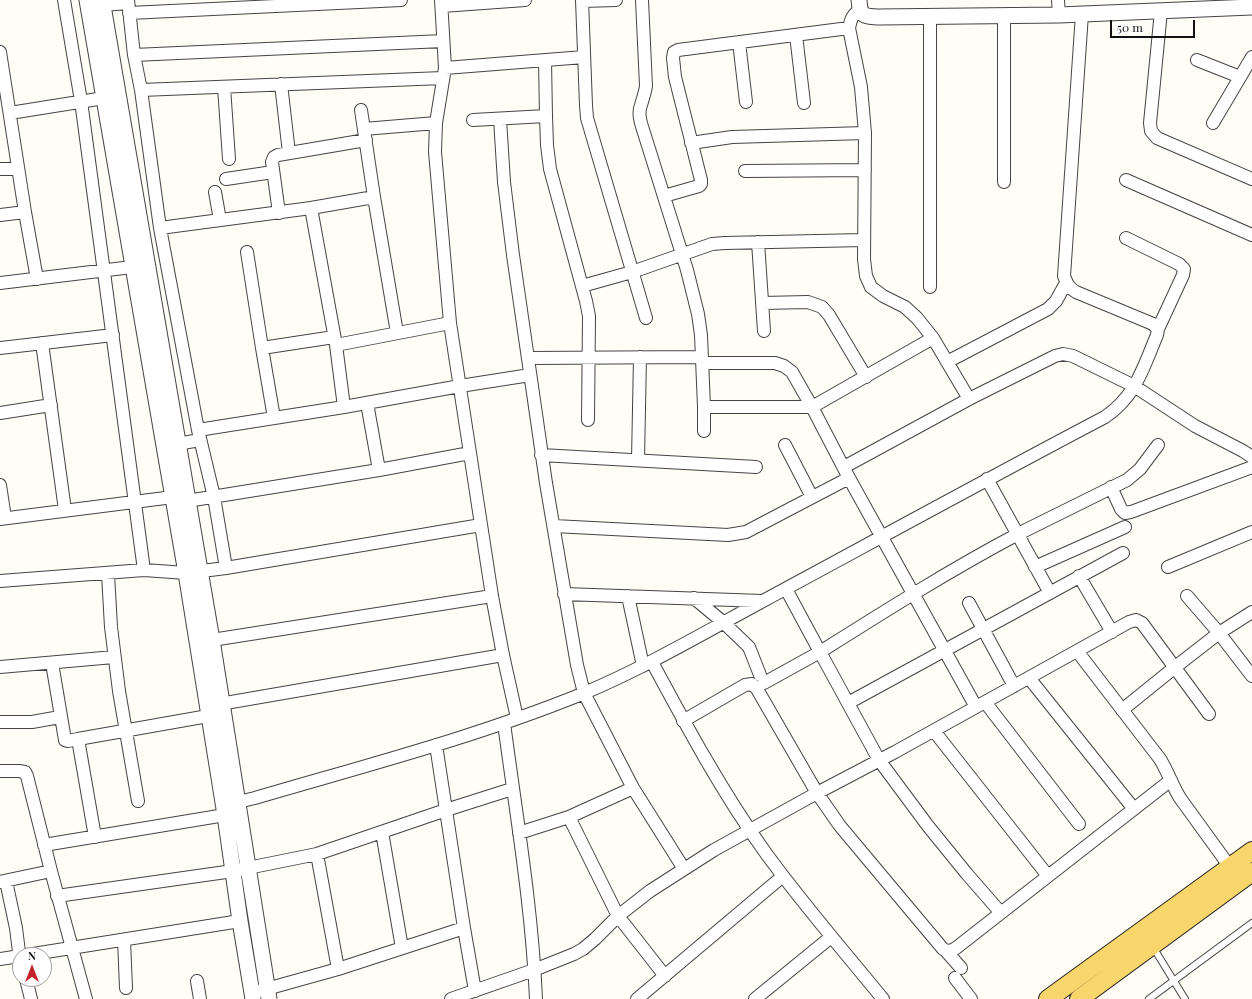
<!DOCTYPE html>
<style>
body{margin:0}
#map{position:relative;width:1252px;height:999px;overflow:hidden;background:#fffdf5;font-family:"Playfair Display",serif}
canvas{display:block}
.north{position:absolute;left:12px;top:947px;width:40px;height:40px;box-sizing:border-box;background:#fff;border:1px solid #a0a0a0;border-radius:50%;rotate:0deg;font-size:11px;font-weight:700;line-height:16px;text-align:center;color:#111}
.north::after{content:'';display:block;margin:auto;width:14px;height:18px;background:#c4262e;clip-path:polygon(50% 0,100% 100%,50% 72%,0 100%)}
.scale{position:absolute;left:1110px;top:20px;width:85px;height:18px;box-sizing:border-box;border:2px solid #111;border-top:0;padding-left:5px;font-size:12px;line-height:14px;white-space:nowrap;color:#111;-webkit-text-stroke:3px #fff;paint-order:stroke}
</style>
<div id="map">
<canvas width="1252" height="999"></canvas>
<div class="north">N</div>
<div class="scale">50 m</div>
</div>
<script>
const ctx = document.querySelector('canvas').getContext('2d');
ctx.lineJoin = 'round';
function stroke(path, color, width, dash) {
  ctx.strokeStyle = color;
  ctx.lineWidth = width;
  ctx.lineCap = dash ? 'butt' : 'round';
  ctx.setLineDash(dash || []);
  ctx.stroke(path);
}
const service = new Path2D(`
 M1153,947L1185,999
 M1149,999L1252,923`);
const minor = new Path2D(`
 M64,0L81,101L144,570
 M128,0L134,55L141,90L160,228L198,430L214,497L226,568
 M441,0L445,68L436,123L435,152L450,323L492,596L503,655L517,718
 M582,0L586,105L587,118L646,318
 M642,0L646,86C645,93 643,98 641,105C637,115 642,126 645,136L687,270L698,314L701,335L704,407V431
 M1058,0L1059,15
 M582,1L616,0
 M103,5L128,3
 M442,6L525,0
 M860,10C852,15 851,19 849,28L861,87L865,133L864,259L866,276L871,287L883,296L905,307L917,318L933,338L969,399
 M1161,11L1150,123L1151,131L1157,138L1252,179
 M129,13L401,0
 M930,16V287
 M796,35L804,103
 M739,42L746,102
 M0,52L25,212
 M134,55L443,41
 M545,60L546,116L547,145L550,169L586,301L589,316L588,420
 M1197,60L1240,77
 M445,68L584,57
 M281,84L289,153
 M224,87L229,159
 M141,90L443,78
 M361,110L374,197
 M10,113L104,98
 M500,119L504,182L513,255L546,483L577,665L584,693L633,788L684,869
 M473,120L546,116
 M1213,123L1252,57
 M364,129L436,123
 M691,143L732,137L865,133
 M0,169H18
 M745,171L865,170
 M226,179L273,172
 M1126,180L1252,235
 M1004,182V15
 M215,192L220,220
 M664,196L699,186L701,184V180L675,77L673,58L674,52L678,50L849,28
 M311,208L374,197L397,333
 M279,213L272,162L274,157L278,155L366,140
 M0,215L25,212L37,279
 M160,228L311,208L336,345L344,407L460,386L530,375
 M1126,238L1179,264L1184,269L1183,275L1158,329
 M758,242L764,331
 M247,252L262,348L334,337
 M0,283L132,267
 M582,286L632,272L712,244L725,243L864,240
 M762,303L808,302L822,307L829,315L866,377
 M42,343L65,510
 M336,345L450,323
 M0,348L113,335
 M262,348L274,418
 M528,358L702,357
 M947,362L1048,309L1056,301L1066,283
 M702,363H775L784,366L792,372L812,407L849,478L976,707
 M367,403L379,470
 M704,407H812L933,338
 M0,413L51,405
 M198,430L344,407
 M177,444L200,440
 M785,445L812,497
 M541,455L756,467
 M638,460L640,357
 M844,467L969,399L1055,356L1063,354L1073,356L1134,386L1195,426L1243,451L1252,457
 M987,479L1050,593
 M0,485L5,518
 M1111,487L1121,509L1125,513L1131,512L1252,467
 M187,501L379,470L470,453
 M0,519L181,496
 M554,526L728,535L746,532L849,478
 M1035,567L1125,527
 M1168,567L1252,532
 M108,574L111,627L119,691L138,801
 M1079,576L1112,632
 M0,581L144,570L186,573L226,568L481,525
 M786,589L820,652C885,611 950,570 1018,534C1054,516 1090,498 1127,480L1140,469L1158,445
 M564,594L762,601
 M628,596L643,666
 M1187,596L1219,633L1252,676
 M694,598L724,623L749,647L760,675
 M969,603L1014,686
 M212,640L492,596
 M1077,651L1160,759C1168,772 1172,785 1180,798L1230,867
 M652,662C687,727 722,792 765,852C802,903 843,950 883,999
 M52,663L65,740L68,741L78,739L208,716
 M0,667L114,657
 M1029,678L1134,809
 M764,683L820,652L879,760L928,826L967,874L1001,913
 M985,702L1079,824
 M848,703L1123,553
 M214,705L503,655
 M1122,710L1174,668L1219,633L1252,612
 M683,721L745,685L752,684L757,689L817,793L895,752L1129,622L1136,620L1142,623L1209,714
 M0,722H32L60,717
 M504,723C516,814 532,906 536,999
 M934,731L1048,876
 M78,739L95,837
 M0,771H19L25,772L27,776L51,871L0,882
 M229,804L255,798C364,766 476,737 582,694C644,668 702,634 761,602C876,540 989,478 1105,417C1136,396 1143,368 1157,335L1158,329L1153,324L1076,292C1069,288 1067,284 1064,276L1082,14
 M569,817L618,916L665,976
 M382,832L402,948
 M519,833L569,817L633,788
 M44,845L225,815
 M317,854L338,969
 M51,871L86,999
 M0,882L6,881L16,928L20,960
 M57,896L233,871L317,854L446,810L512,789
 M464,928L475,991
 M124,940L126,988
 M946,951L961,968
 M27,955L240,921
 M0,959L20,956
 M955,978L971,999
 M26,979L31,999
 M197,981L200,999
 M252,993L338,969L464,928L436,745
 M451,999L534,970L574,954L583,949L595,939L618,916L650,891L714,850L817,793L840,826L943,949C948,952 951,951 956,948L1171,780
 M637,999L783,876
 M755,999L831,937`);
const tertiary = new Path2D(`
 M87,0L186,573L225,815L240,921L253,999
 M102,0L212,640L269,999
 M859,0C860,16 863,16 878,17L1059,15L1252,7`);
const primary = new Path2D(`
 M1048,999L1252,851
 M1079,999L1252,872`);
stroke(service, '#444', 8);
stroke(minor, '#444', 14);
stroke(tertiary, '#444', 17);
stroke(primary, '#222', 20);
stroke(service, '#fff', 6);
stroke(minor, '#fff', 12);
stroke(tertiary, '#fff', 15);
stroke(primary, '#f9d66b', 18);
</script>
